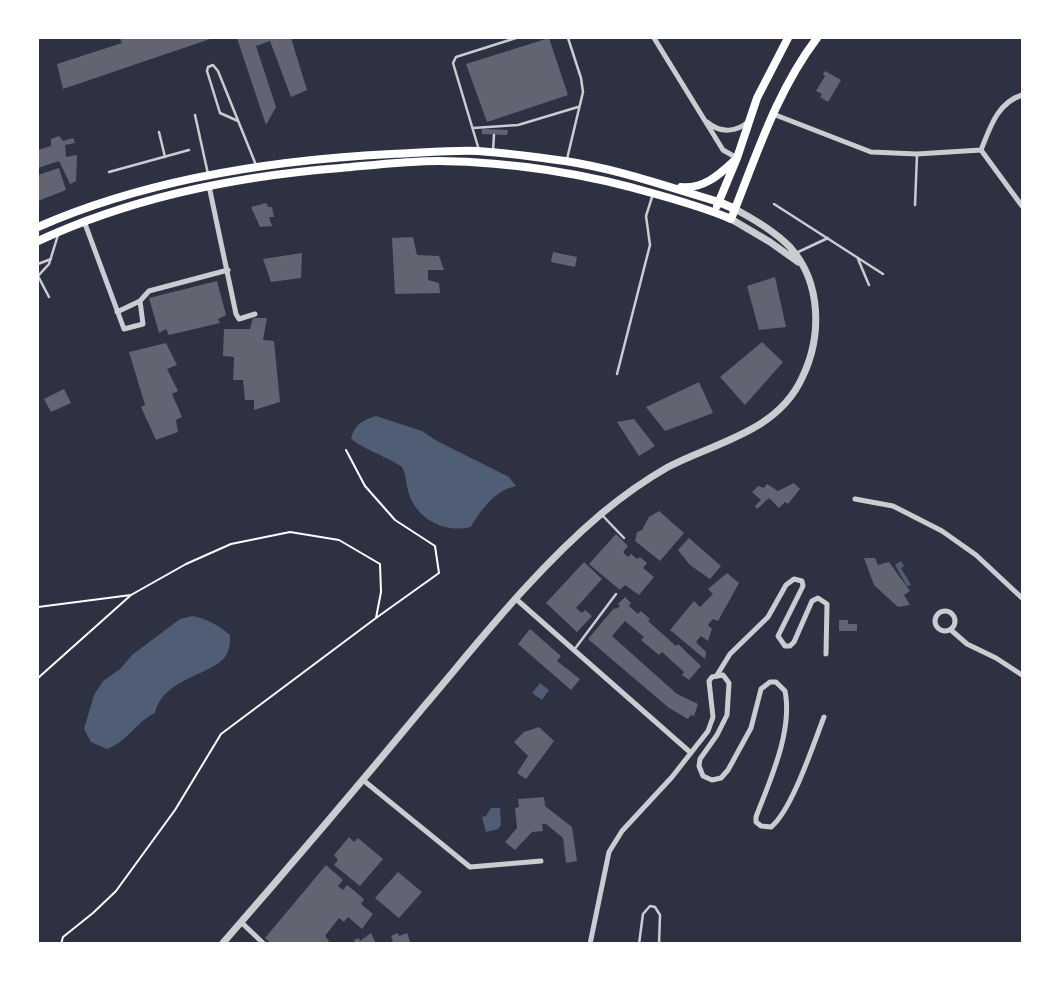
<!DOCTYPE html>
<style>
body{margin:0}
#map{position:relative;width:1060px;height:981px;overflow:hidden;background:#2d3142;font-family:"Exo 2",sans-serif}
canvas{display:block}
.frame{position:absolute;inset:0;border:39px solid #fff;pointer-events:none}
</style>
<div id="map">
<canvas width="1060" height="981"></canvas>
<div class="frame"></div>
</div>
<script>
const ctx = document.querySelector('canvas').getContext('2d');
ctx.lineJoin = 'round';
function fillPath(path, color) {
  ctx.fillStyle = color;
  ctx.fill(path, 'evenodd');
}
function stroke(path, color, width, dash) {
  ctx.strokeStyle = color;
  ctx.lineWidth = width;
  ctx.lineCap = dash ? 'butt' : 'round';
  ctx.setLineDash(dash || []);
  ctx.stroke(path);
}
const water = new Path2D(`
 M376,416L422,431L437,441L509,477L516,486C496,490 481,509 471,527C446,533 420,521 410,497C406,487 407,477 402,467C390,458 356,446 351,438C355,424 363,420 376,416Z
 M901,561L904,566L901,568L911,585L907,586L895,565Z
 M192,616C208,619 218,625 230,635C230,640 230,647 228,651C221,675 164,675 155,713C136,722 128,741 107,749L91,742L84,729L94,695L103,681L120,669L132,655L180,619Z
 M540,683L549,690L542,700L532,693Z
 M491,808H500L501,825L498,829L486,832L482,817L486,816Z`);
const building = new Path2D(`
 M120,38H213L63,89L57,64L122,43Z
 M237,38H291L307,90L291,97L270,41L256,46L276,107L266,125Z
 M549,38L568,95L487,122L466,64Z
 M825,71L841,80L828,102L820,97L822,94L816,91L825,76L823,74Z
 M482,129L508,130L507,135L482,134Z
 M59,136L63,141L73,138L75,143L65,145L66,157L77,155L76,181L70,184L59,161L38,168V150L51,146V139Z
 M59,168L66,190L38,201V175Z
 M266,203L268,207H272L274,217H269L272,226L260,227L251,207Z
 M413,237L417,255L439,256L444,270H428V280L439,283L440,293L395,294L392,238Z
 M553,252L577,257L575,267L551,262Z
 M302,253L301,278L271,282L263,259Z
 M775,277L786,327L759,330L747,286Z
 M217,281L226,315L218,319L220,323L169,335L166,329L159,333L149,298Z
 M253,318H267L263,340L274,341L280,402L254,410V400H245L243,380H233L234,357L223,356L224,329H250Z
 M762,342L783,362L745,405L720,377Z
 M166,343L177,365L167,369L178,391L172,394L182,417L176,420L178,432L156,440L141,407L145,405L129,352Z
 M699,382L713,413L665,431L646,407Z
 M64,389L71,403L51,412L44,399Z
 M634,419L655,446L639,456L617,422Z
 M794,483L800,489L788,504L785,502L779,508L769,498L757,509L755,506L761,500L752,492L758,486L764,488L767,484L778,491Z
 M659,511L684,533L660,561L635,541L637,532L642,530L649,517Z
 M616,534L628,546L623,552L628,557L631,554L637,559L640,557L647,563L643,568L654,577L639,595L625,585L620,590L589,564Z
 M689,538L721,566L710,579L690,565L678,550Z
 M864,558H875L878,565L889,562L910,591L904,595L910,605L898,607L874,585Z
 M584,562L602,579L576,608L582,613L585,610L592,616L577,632L546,603Z
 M727,573L739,583L718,621L713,619L708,625L712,629L708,641L701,636L696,642L706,652L705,659L670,630L694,601L700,607L713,594L708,589Z
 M625,597L631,603L629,606L638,614L641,611L650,619L648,621L676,646L678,644L701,666L689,680L682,675L684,672L662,652L659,655L641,640L644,637L625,621L612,636L677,694L698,704L694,716L691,715L688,719L669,708L588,639L614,608L616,609L620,606L618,604Z
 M839,620H848V624H857V631H839Z
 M530,629L561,656L557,661L580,679L571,690L518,644Z
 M539,727L554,741L526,779L517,773L528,756L514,742L524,732Z
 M544,797L545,806L572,827L577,861L566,863L563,838L546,824H542L543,831L532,832L515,850L505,842L517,828L515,808L519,807L518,799Z
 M349,837L354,842L358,838L383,859L360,886L334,865L338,860L334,855Z
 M326,865L343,880L338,886L343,890L347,885L364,899L361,904L373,914L362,929L348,917L344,922L339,918L325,936L329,941L327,944H272L265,938Z
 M398,872L422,892L399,918L375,898Z
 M371,933L376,944H355L354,940L359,938L360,941Z
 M398,933L399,936L407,933L411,944H388L393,941L391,936Z`);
const path = new Path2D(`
 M346,450L365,486L395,520L435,546L439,573L376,618
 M38,607L131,595
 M38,678L131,595L186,564L231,544L290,532L339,540L380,564L381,592L376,618L221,734L175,810L116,891L93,913L63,937L61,944`);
const service = new Path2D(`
 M195,115L208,174
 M238,121L220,113L207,71L208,67L213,65L218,71L256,165
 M473,128L518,125L578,107
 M159,132L165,157
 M479,150L453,63L456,57L516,38
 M493,151L494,135
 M567,159L583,92L581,78L568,38
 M109,172L189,150
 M774,204L883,274
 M915,205L917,155
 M796,253L828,238
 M858,259L869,285
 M38,264L51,259
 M38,276L49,264L58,235
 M38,276L49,297
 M617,374L650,245L646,216L653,194
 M602,515L624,538
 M574,650L616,594
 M639,944L643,914L650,906L655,907L660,915L659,944`);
const minor = new Path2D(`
 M654,38L723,150L737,158
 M773,114L871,152L917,154L981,150
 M707,122C721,134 737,132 749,121
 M981,150C990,128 997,103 1022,95
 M981,150L1022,206
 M209,186L236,314L239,319L255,314
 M84,221L124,329L143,324L140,301
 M117,312L140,301L149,291L228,270
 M855,499L893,506L942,531L976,555L1022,598
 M516,599L691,753
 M935 621a10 10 0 1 1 20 0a10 10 0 1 1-20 0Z
 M951,630L967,644L996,658L1022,675
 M717,675L730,654L768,617L786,585L794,579L802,581L803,586L778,636L785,646H790L794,642L812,601L818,598L827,604L826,654
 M363,780L470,867L541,861
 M241,922L264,944
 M590,944L609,852L622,831L672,777L708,731L713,717L709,681L712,677L723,675L729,683L727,715L717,735L700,759L699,766L703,776L712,780L721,778L728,770L751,728L761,689L770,682H776L785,691C793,731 770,780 756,817V822L761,826L771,827C792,810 813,745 824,717`);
const tertiary = new Path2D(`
 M731,219L770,242L798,262
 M222,944C291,865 359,785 426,704C481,639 535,570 601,514C619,499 647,479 668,467C716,442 777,432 802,378C822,337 822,283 790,247C774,231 755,220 735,209`);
const secondary = new Path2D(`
 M681,187C703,189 718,176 734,161
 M717,206L737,158L757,98L788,38
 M38,227C147,179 273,160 391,154C420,153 450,150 478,151C507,153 537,157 565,161C618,169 668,187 719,202L735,209
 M38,241C133,197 237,176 341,168C374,165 407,161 439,161C513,162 588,174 659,195C684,202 708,209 731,219C756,157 776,92 817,38`);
fillPath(water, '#4f5d75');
fillPath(building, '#626471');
stroke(path, '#fff', 2);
stroke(service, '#caccd0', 2.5);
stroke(minor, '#caccd0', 5);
stroke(tertiary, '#caccd0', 7);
stroke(secondary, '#fff', 8);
</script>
